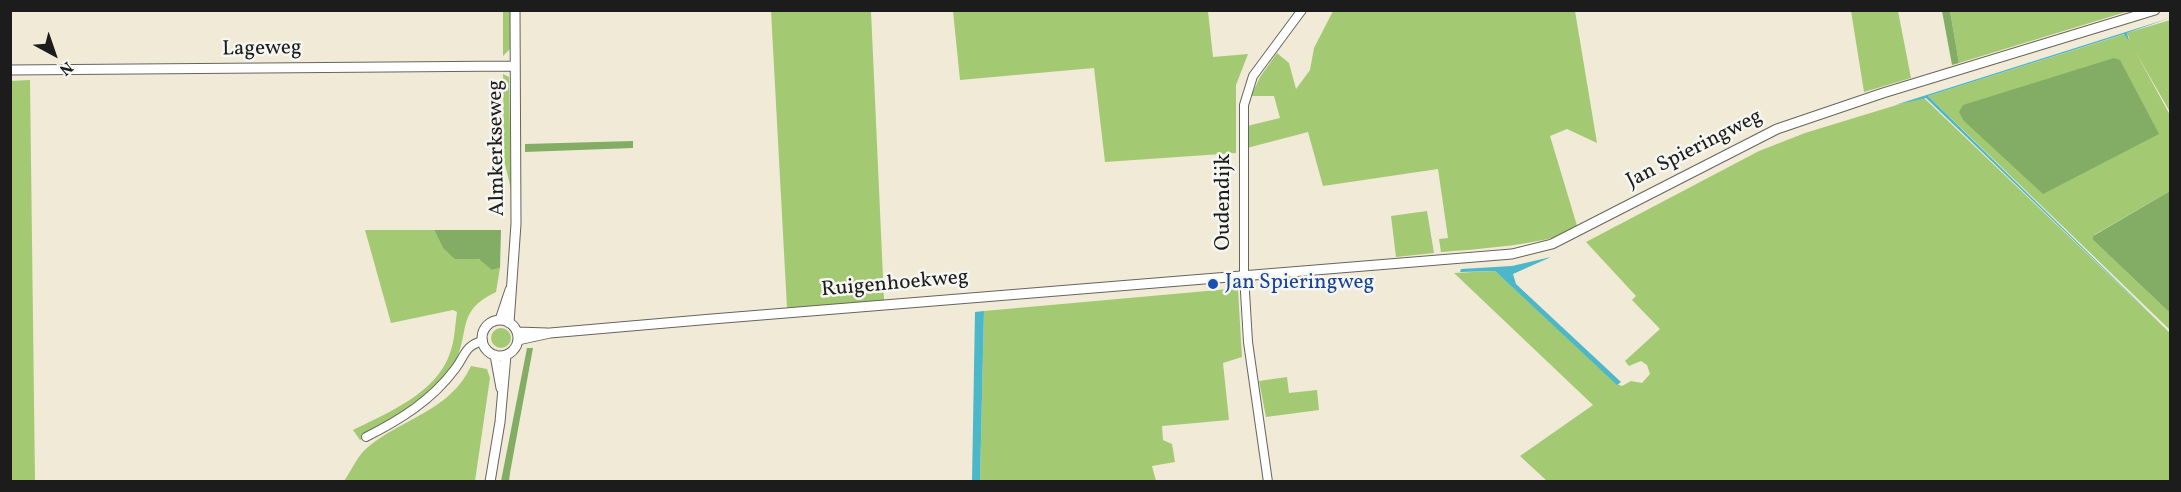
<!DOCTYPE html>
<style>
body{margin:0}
#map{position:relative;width:2181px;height:492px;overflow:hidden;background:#f1ead7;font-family:Vollkorn,serif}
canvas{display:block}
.frame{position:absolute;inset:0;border:12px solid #1c1c1c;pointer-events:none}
.north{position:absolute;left:24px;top:24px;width:60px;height:60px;-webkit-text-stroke:4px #f6f6f2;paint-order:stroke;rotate:140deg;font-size:16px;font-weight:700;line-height:24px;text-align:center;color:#1c1c1c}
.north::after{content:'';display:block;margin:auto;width:21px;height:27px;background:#1c1c1c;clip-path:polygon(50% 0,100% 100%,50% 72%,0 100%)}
</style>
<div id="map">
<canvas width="2181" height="492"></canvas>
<div class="frame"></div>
<div class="north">N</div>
</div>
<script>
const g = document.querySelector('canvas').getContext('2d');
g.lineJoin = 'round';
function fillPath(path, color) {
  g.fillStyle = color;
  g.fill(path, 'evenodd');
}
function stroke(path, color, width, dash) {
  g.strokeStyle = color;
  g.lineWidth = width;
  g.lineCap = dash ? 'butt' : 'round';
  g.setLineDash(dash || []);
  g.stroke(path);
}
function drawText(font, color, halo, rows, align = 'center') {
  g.font = font + ' Vollkorn,serif';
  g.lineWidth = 5;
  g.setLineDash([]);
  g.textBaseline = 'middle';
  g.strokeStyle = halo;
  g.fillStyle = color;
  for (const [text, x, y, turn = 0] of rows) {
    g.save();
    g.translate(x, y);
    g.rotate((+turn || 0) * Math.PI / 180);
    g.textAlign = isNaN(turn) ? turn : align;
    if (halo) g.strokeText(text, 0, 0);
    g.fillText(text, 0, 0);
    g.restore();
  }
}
const green = new Path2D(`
 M503 11H510V49L503 56Z
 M771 11H871L884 300 787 308Z
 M953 11H1208L1213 57 1248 54 1236 85V153L1105 162 1094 68 960 80Z
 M1333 11H1575L1597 143 1567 129 1550 136 1578 229C1545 245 1478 249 1441 252L1439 239 1448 238 1438 169 1323 186 1308 132 1247 148V126L1280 118 1274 96H1251L1260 77 1277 53 1289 63 1296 89 1310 70 1314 48Z
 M1851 11H1898L1911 78 1864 92Z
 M1950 11H2129L1959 63Z
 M2170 20V112L2135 51 2170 115V191L2094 235 2093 240 2170 313V330L1928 96 2125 34 2130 40 2127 33Z
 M503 74 509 77 511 189 504 160Z
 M30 80 35 481 11 482 10 81Z
 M1923 97 2170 333V481H1547L1520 456 1593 405 1454 273 1495 271 1617 384 1622 386 1631 381 1642 383 1650 374 1647 365 1641 361 1629 366 1625 361 1660 329 1632 300 1636 296 1586 242 1759 151 1805 133Z
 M1427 211 1434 253 1396 257 1391 216Z
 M365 230H434L443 248 484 261 492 270 500 268 496 292C454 312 472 332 453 366 434 401 390 418 360 440L353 430C387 413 437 393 450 353 455 340 455 325 457 312L453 310 391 323Z
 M1229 289 1238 290 1242 357 1223 363 1229 420 1162 426 1163 440 1172 444 1175 462 1152 466 1156 481 980 482 984 311Z
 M491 338a10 10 0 1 1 20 0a10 10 0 1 1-20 0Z
 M471 366 487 369 490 378 475 481H344C352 470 357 456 368 447 403 418 450 411 471 366Z
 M1287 377 1289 393 1317 390 1319 410 1266 417 1259 381Z`);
const forest = new Path2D(`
 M1942 11H1950L1959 63 1952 65Z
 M2114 58 2120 60 2159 134 2043 194 1964 121 1959 112 1963 105Z
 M633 141V148L525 152V144Z
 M2170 191V313L2093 240V236Z
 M434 230H501L500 268 492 270 479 259H455L443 248Z
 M527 348H533L510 473 509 481H501Z`);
const water = new Path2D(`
 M2170 18 2127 33 2129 41 2124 34 1928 96 2170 333 1926 98 1895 105Z
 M1551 257 1513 274 1516 284 1621 382 1617 385 1495 271 1460 272 1461 269 1512 266Z
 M984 311 980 481H972L975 312Z`);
const minor = new Path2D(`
 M366 437C400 420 432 400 455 369 465 356 465 345 483 341
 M1268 482 1248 342 1244 275V105L1253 76 1302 10`);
const tertiary = new Path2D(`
 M10 70 515 66
 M500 320 510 290
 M482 338a18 18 0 1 1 36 0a18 18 0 1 1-36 0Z
 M509 323 516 224 515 10
 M517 332 547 333
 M518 340 550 333 712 319 1512 254 1552 244 1777 129 1883 93 2155 10
 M495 355 501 388
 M490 482 500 422 506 355`);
const markers = [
 [1213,284,6,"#1a4fb4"]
];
const streetNames = [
 ["Lageweg",262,50,-1],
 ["Almkerkseweg",498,148,-91],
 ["Jan Spieringweg",1695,150,-27],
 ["Oudendijk",1225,202,-90],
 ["Ruigenhoekweg",895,285,-5]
];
const transitNames = [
 ["Jan Spieringweg",1225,284]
];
fillPath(green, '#a4c973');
fillPath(forest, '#83ad65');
fillPath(water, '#4cb7c9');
stroke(minor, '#67645d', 10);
stroke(tertiary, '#67645d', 11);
stroke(minor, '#fff', 8);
stroke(tertiary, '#fff', 9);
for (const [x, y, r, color] of markers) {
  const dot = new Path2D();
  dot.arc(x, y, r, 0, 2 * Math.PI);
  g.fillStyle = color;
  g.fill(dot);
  stroke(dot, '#f6f6f2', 2);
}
drawText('21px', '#1c1c1c', '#f6f6f2', streetNames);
drawText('21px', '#164399', '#f6f6f2', transitNames, 'left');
</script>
